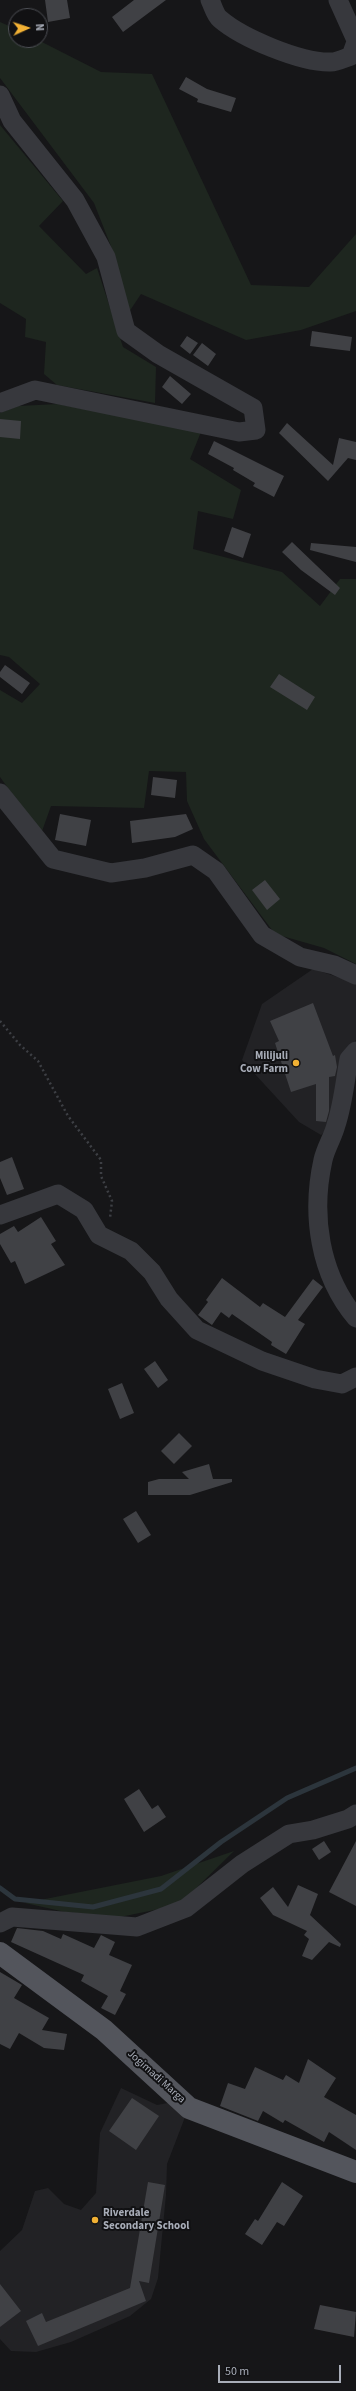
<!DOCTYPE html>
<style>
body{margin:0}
#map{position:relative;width:356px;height:2391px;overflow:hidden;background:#161618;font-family:"Source Sans 3",sans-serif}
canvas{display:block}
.north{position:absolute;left:8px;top:8px;width:40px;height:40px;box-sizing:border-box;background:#111113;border:1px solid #4d4f55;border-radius:50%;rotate:87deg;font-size:11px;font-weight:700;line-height:16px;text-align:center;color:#a8adb8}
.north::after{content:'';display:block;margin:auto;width:14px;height:18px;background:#f2b134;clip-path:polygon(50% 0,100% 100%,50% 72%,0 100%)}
.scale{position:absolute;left:218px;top:2365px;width:123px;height:18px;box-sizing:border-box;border:2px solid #a8adb8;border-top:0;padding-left:5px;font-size:12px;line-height:14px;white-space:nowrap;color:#a8adb8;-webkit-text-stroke:3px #111113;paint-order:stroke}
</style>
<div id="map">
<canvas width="356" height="2391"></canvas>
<div class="north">N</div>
<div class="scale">50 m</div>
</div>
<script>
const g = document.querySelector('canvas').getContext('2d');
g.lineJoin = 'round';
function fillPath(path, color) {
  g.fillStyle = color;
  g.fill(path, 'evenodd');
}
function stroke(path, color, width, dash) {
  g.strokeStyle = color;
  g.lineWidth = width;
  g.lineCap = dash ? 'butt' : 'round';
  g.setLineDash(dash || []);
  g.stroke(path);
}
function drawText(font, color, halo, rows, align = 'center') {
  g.font = font + ' "Source Sans 3",sans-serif';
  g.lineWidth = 4;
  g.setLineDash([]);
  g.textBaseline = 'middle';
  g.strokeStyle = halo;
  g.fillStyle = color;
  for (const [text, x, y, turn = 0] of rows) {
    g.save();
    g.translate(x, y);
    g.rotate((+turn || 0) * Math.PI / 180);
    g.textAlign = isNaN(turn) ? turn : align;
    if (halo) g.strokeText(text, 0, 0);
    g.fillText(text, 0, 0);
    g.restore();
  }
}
const built = new Path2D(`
 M313 969 356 983V1040L346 1054 329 1128 321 1135 299 1122 242 1060 262 1004Z
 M121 2088 157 2105 173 2102 187 2112 167 2164 166 2195 158 2278 151 2299 130 2316 71 2342 36 2352 11 2351 0 2339V2251L22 2230 35 2191 48 2188 64 2204 81 2210 96 2193 100 2133Z`);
const green = new Path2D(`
 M0 22 16 29V40H38L101 72 152 74 251 285 309 287 356 234V311L301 330 246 340 141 294 129 312 114 254 94 203 0 78Z
 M0 125 63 201 39 226 86 274 97 268 123 347 156 367 155 403 57 385 44 374 46 342 25 337 26 319 0 303Z
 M58 404 201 432 190 459 241 490 233 519 198 511 193 549 282 572 320 606 340 579H356V964L324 948 275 934 204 839 187 801 186 772 149 771 144 808 51 806 41 834 0 777V690L22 703 40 684 9 657 0 655V413L18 406Z
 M234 1851 179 1905 120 1917 65 1912 25 1903 161 1876Z`);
const stream = new Path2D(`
 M0 1888 15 1899 93 1907 161 1889 221 1842 287 1798 356 1768`);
const building = new Path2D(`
 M45 0H67L70 18 48 22Z
 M134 0H166L123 32 112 17Z
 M186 77 207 89 236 98 231 112 197 102 198 99 179 89Z
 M312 331 352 337 350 351 310 346Z
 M187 336 198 343 190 354 180 346Z
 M202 343 216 354 208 366 193 355Z
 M170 376 191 394 182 404 162 387Z
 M0 419 21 421 20 439 0 437Z
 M287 423 333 465 339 438 356 442V460L348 458 328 481 279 433Z
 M214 441 284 476 274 497 253 486 255 483 233 470 234 468 208 454Z
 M232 527 251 534 243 558 224 551Z
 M292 542 340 588 335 595 301 570 282 552Z
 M311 543 356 547V562L310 550Z
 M5 665 30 683 22 694 0 677V672Z
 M279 674 315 697 307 710 270 687Z
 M153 777 177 780 175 798 151 795Z
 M60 814 91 820 86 846 55 840Z
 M186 814 193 829 175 837 132 843 130 821Z
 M265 880 280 899 267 910 252 890Z
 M313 1003 333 1056 335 1055 337 1067 335 1076 329 1077V1111L326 1122 316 1121V1084L291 1092 275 1043 279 1041 270 1021Z
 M12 1157 24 1189 7 1195 0 1178V1162Z
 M41 1217 56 1241 51 1244 65 1265 25 1284 15 1261 11 1263 0 1244V1234L14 1226 18 1232Z
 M222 1278 260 1307 263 1303 285 1317 313 1279 323 1287 298 1320 305 1324 286 1354 271 1345 272 1342 232 1314 229 1318 221 1312 212 1325 198 1315 208 1302 206 1300Z
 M155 1361 168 1380 158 1388 144 1369Z
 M122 1383 134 1413 120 1419 108 1389Z
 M179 1433 192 1446 174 1464 161 1451Z
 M209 1464 213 1479H232V1482L190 1495H148V1482L159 1479H189L182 1472Z
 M136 1511 151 1535 138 1543 123 1519Z
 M139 1789 152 1809 158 1805 166 1817 144 1832 124 1799Z
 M324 1841 331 1852 319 1860 312 1849Z
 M356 1841V1906L329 1892Z
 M298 1885 318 1894 310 1915 341 1944 340 1947 329 1942 312 1960 302 1956 309 1939 304 1935 307 1931 273 1915 260 1898 273 1887 288 1907Z
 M17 1928 43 1931 61 1939 63 1934 94 1948 101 1935 115 1942 109 1955 132 1965 120 1991 126 1994 115 2015 101 2008 108 1996 81 1981 84 1975 11 1942Z
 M0 1972 22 1985 14 1998 49 2018 42 2030 67 2034 64 2050 44 2048 19 2033 10 2049 0 2044Z
 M308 2059 336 2078 324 2097 356 2115V2150L329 2132 324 2142 285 2120 283 2123 263 2111 258 2121 220 2106 228 2083 245 2089 255 2067 283 2080 286 2075 299 2083Z
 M132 2098 159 2116 136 2150 109 2131Z
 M148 2182 165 2185 149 2283 139 2281 146 2301 38 2346 26 2321 42 2313 46 2322 130 2288Z
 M282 2182 303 2196 284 2226 277 2222 262 2245 245 2234 255 2219 258 2221Z
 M0 2284 21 2311 0 2327Z
 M320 2305 356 2312 354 2337 314 2329Z`);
const path = new Path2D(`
 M0 1021 20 1045 38 1061 68 1116 101 1160V1176L112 1201 110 1218`);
const minor = new Path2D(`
 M210 0C213 6 215 15 220 19 242 38 301 63 331 62 337 62 345 58 351 56L356 42
 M338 0 356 40
 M0 95 12 121 75 200 106 257 126 331 158 354 253 408 256 430 239 432 35 390 0 403
 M0 793 53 859 111 873 145 868 193 855 216 871 262 935 300 957 334 965 356 975
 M356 1051 349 1059C345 1081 343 1104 336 1125 333 1137 326 1147 323 1160 311 1214 319 1274 356 1318
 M0 1215 58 1194 84 1210 99 1235 131 1251 152 1272 169 1299 197 1330 262 1361 315 1379 342 1384 356 1377
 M0 1923 12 1917 137 1927 186 1908 242 1864 289 1834 313 1830 348 1819 356 1814`);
const major = new Path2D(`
 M0 1953 104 2030 189 2108 356 2172`);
const markers = [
 [296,1063,4,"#f2b134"],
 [95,2220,4,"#f2b134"]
];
const poiNames = [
 ["Milijuli",288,1057],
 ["Cow Farm",288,1070],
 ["Riverdale",103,2214,"left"],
 ["Secondary School",103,2227,"left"]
];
const streetNames = [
 ["Jogimadi Marga",156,2077,42]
];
fillPath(built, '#222225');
fillPath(green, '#1e261f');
stroke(stream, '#2c353c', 5);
fillPath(building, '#404145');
stroke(path, '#3d3f44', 2.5, [2, 3]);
stroke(minor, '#37383d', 19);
stroke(major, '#53555c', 22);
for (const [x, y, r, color] of markers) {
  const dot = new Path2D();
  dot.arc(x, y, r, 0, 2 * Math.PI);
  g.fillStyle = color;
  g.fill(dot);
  stroke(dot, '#111113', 1.5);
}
drawText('bold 11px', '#a8adb8', '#111113', poiNames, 'right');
drawText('11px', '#a8adb8', '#111113', streetNames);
</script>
